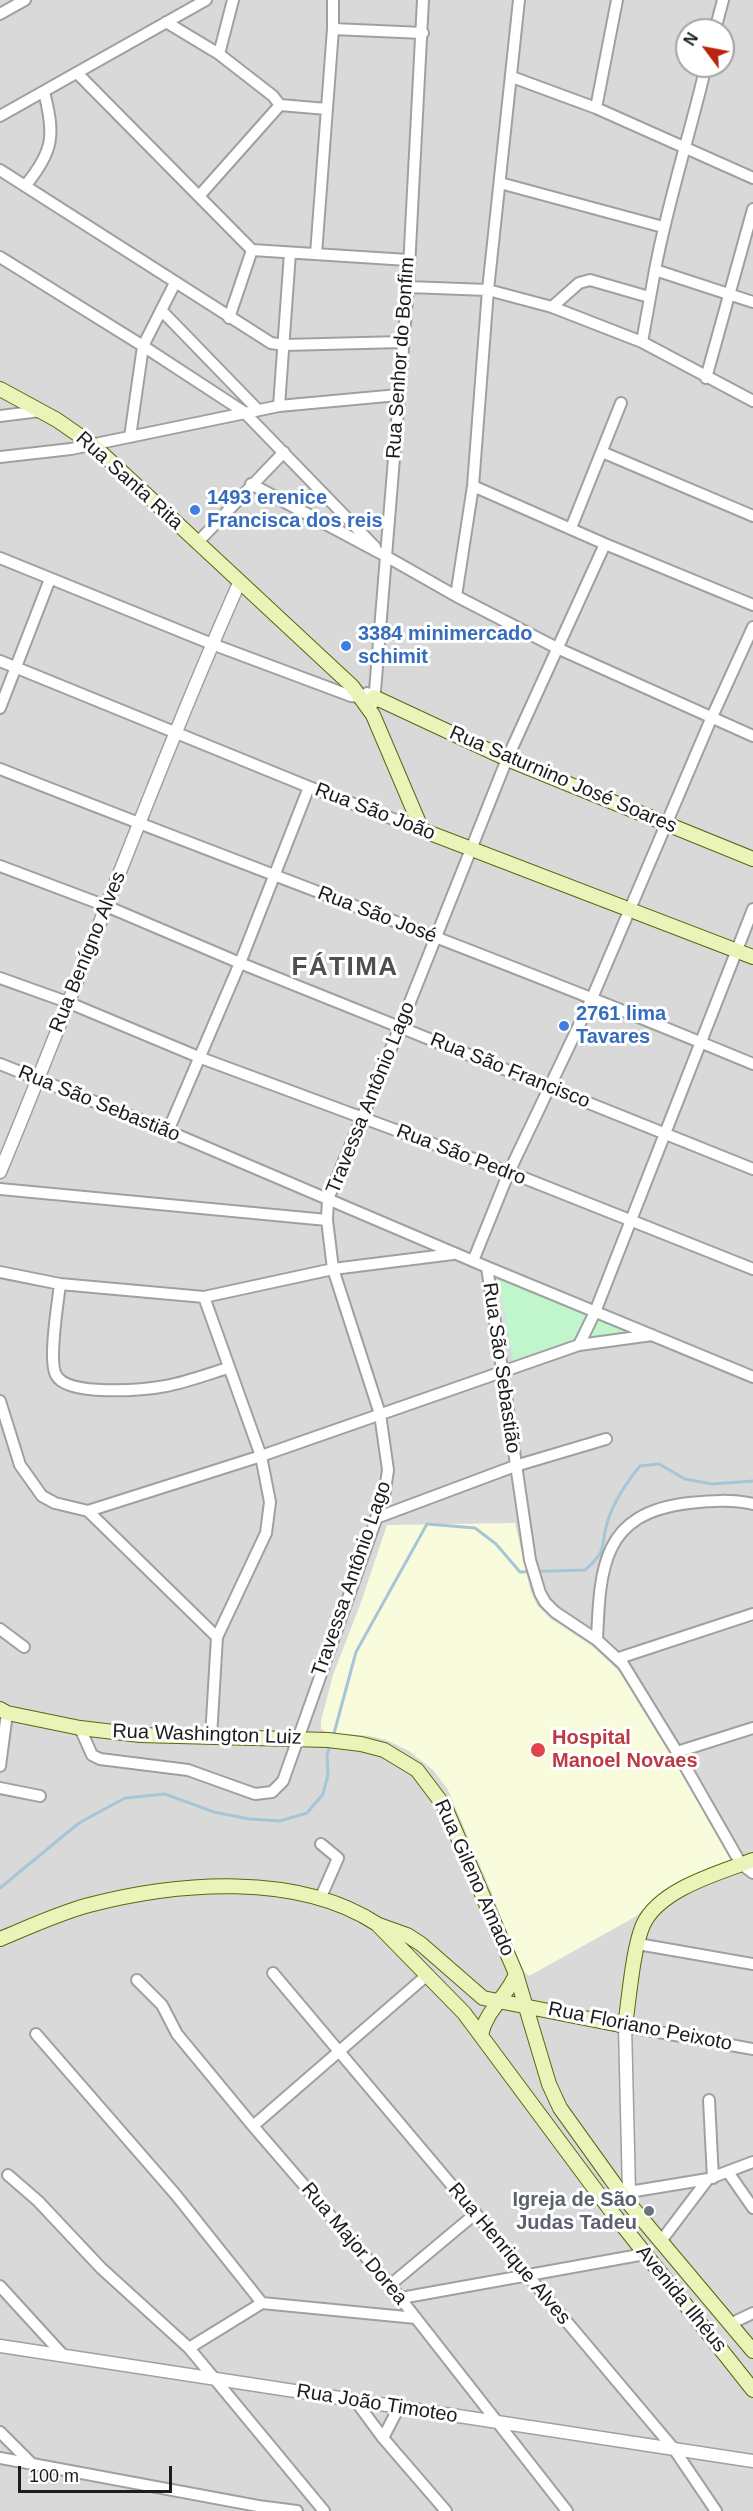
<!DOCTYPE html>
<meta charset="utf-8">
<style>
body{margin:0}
#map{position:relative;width:753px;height:2511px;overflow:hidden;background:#edeae2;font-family:Arial,sans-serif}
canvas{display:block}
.north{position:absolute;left:675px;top:18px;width:60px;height:60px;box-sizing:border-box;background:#fff;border:2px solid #a4a4a4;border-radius:50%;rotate:302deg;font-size:16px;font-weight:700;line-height:24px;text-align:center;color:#1c1c1c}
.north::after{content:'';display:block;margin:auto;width:21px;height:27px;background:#b9230f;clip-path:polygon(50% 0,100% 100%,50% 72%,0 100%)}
.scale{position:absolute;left:18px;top:2466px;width:154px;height:27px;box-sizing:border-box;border:3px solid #1c1c1c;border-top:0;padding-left:8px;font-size:18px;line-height:21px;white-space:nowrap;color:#1c1c1c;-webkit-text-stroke:4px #fff;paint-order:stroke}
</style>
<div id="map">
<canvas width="753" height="2511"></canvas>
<div class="north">N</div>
<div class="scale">100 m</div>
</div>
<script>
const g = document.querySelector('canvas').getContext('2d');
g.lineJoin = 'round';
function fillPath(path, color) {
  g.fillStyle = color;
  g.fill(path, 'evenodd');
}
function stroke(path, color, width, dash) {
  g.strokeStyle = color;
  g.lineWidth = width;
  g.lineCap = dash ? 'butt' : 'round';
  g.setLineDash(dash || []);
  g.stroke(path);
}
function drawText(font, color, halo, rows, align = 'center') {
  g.font = font + ' Arial,sans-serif';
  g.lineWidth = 6;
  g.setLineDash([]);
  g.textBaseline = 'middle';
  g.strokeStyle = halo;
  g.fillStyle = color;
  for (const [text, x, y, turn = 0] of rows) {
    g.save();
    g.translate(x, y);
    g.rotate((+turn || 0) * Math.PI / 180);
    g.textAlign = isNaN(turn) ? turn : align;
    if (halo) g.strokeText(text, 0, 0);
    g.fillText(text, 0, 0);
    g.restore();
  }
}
const residential = new Path2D(`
 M0 0H753V2511H0ZM687 30H723V66H687Z`);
const education = new Path2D(`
 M515 1523 530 1589 537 1605 551 1619 592 1646 622 1674 668 1749 731 1860 662 1893 635 1917 529 1976 524 1971 508 1936 491 1891 448 1790 433 1770 409 1751 386 1740 370 1736 329 1733 321 1729V1721L333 1675 360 1605 387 1525Z`);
const park = new Path2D(`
 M498 1279 587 1315 573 1340 513 1361Z
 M597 1316 641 1333 594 1340 590 1337Z`);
const parking = new Path2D(`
 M492 1285H499L507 1332 501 1333Z`);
const stream = new Path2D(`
 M333 1737 356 1652 427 1524 475 1528 496 1544 520 1572 585 1570C610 1548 599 1547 608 1520 615 1499 626 1483 640 1466L659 1464 685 1479 712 1484 753 1481
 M0 1888 79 1823 125 1798 165 1794 214 1812 249 1819 280 1821 307 1813 323 1794 328 1775 327 1755 331 1743`);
const minor = new Path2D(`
 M0 14 25 0
 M166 22 219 54 273 96 280 105 327 109
 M333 29 423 33
 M715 30 723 0
 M219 54 233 0
 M706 66C690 134 668 201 655 270L753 302
 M77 73 252 250 408 260
 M512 77 596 108 753 178
 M596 108 617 0
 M0 116 206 0
 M0 170 271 343 284 345 402 342
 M500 183 663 227
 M25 186C54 151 55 135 44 92
 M200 195 280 105
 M316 254 333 29V0
 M0 257 143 346 244 412 375 547
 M408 287 488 290 552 307 642 342 753 401
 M552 307 579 283 590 280 649 297
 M161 310 258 410
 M229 318 252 250
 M642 342 655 270
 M706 378 753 209
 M279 406 290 253
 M0 416 40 411
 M130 437 143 346 175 283
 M602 452 753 516
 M0 457 71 449 279 406 398 395
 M251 484 382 554 456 596 557 648 753 736
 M473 486 605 544 753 605
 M571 528 621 403
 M197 543 284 452
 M0 558 212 644 351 696 360 697 367 693
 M456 596 473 486 488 290 519 0
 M0 661 309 787 422 830
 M374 703 408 287 423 0
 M0 708 50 579
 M0 769C251 868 504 960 753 1064
 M0 866 106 906 240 963 753 1169
 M0 978 67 1002 201 1058 509 1172 753 1269
 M0 1064 168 1131 487 1267 530 1560 540 1593 545 1602 555 1612 597 1640 623 1664 677 1752 741 1864 753 1873
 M168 1131 240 963 309 787
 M0 1189 327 1220
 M473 1261 509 1172 592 998 711 719 753 627
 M487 1267 753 1377
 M0 1272 60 1284 204 1297 333 1269 453 1254
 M60 1284C58 1302 48 1361 56 1375 67 1397 144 1390 166 1386 187 1382 208 1374 228 1368
 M204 1297 261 1456 270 1502 266 1533 217 1637
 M579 1345 595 1312 753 909
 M0 1401 20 1465 42 1496 55 1503 88 1511 217 1637 211 1737
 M88 1511 261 1456 579 1345 652 1335
 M376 1518 515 1466 606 1439
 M0 1629 24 1647
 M597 1640C600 1567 602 1513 689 1503 710 1501 732 1499 753 1504
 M619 1658 753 1614
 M80 1728 92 1755 100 1759 188 1770 255 1794 272 1792 283 1781 384 1497 388 1470 380 1414 333 1269 327 1220 328 1199 400 1027 507 759 605 544
 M677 1752 753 1728
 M0 1766 7 1713
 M0 1788 40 1796
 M320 1899 338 1858 321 1844
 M638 1944 753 1964
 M273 1973 674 2449 716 2511
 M137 1980 162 2005 177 2034 253 2126 390 2285 567 2511
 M625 2026 753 2049
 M36 2034 176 2195 262 2303
 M709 2100 713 2178
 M253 2126 426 1976
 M728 2172 753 2208
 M8 2175 38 2201 101 2268 189 2348 324 2511
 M629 2192 708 2179 753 2162
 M661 2241 708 2179
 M390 2285 475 2214
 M0 2286 63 2355
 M401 2298 645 2254
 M730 2324 753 2313
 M189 2348 262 2303 416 2318
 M355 2400 383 2438 446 2511
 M0 2432 31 2463
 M383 2438 399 2407
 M0 2458 258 2506 297 2511`);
const tertiary = new Path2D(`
 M0 1172C82 975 154 775 240 581
 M625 2026 629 2192 626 2200
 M0 2346 753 2461`);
const secondary = new Path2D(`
 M0 389 57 420 93 445 352 686 373 715 422 830 753 957
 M374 697 507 759 753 859
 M0 1709 7 1713 80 1728 140 1735 328 1740 361 1744 384 1750 417 1770 445 1807 516 1974 549 2084 560 2108 626 2200 753 2351
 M379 1925 407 1935 421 1944 483 1998 625 2026C629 1999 633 1948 643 1925 659 1889 719 1873 753 1860
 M0 1939C29 1927 59 1913 89 1905 178 1882 297 1872 377 1924L464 2013 612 2212 753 2390
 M481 2035C486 2010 507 1997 516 1974`);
const markers = [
 [195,510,6,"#3f7fe0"],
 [346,646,6,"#3f7fe0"],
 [564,1026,6,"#3f7fe0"],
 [538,1750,8,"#e0444e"],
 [649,2211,6,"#6b7280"]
];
const streetNames = [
 ["Rua Senhor do Bonfim",401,358,-86],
 ["Rua Santa Rita",129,481,42],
 ["Rua Saturnino José Soares",563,780,23],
 ["Rua São João",375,812,21],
 ["Rua São José",377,915,21],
 ["Rua Benígno Alves",88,952,-68],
 ["Rua São Francisco",510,1071,22],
 ["Travessa Antônio Lago",371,1098,-68],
 ["Rua São Sebastião",99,1104,22],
 ["Rua São Pedro",461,1155,21],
 ["Rua São Sebastião",501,1368,82],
 ["Travessa Antônio Lago",352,1579,-71],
 ["Rua Washington Luiz",207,1735,2],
 ["Rua Gileno Amado",474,1878,66],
 ["Rua Floriano Peixoto",640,2027,11],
 ["Rua Major Dorea",354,2244,50],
 ["Rua Henrique Alves",509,2254,50],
 ["Avenida Ilhéus",681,2299,51],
 ["Rua João Timoteo",377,2404,9]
];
const shopNames = [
 ["1493 erenice",207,498],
 ["Francisca dos reis",207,521],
 ["3384 minimercado",358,634],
 ["schimit",358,657],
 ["2761 lima",576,1014],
 ["Tavares",576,1037]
];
const healthNames = [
 ["Hospital",552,1738],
 ["Manoel Novaes",552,1761]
];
const worshipNames = [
 ["Igreja de São",637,2200],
 ["Judas Tadeu",637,2223]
];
const districtNames = [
 ["FÁTIMA",345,968]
];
fillPath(residential, '#dad9d9');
fillPath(education, '#f8fcdc');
fillPath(park, '#c1f5cb');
fillPath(parking, '#e0e0e0');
stroke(stream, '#a6c6d7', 3);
stroke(minor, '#a0a0a0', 14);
stroke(tertiary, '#a0a0a0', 15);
stroke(secondary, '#55690d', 16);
stroke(minor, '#fff', 10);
stroke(tertiary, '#fff', 12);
stroke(secondary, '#eaf4b9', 14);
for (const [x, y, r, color] of markers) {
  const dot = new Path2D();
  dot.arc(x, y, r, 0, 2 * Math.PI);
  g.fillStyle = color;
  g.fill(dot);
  stroke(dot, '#fff', 2);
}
drawText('20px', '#1c1c1c', '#fff', streetNames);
drawText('bold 20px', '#366cbe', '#fff', shopNames, 'left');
drawText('bold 20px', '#be3a42', '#fff', healthNames, 'left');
drawText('bold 20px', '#5b616d', '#fff', worshipNames, 'right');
g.letterSpacing = '1.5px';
drawText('bold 26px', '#4f4f4f', '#fff', districtNames);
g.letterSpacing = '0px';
</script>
